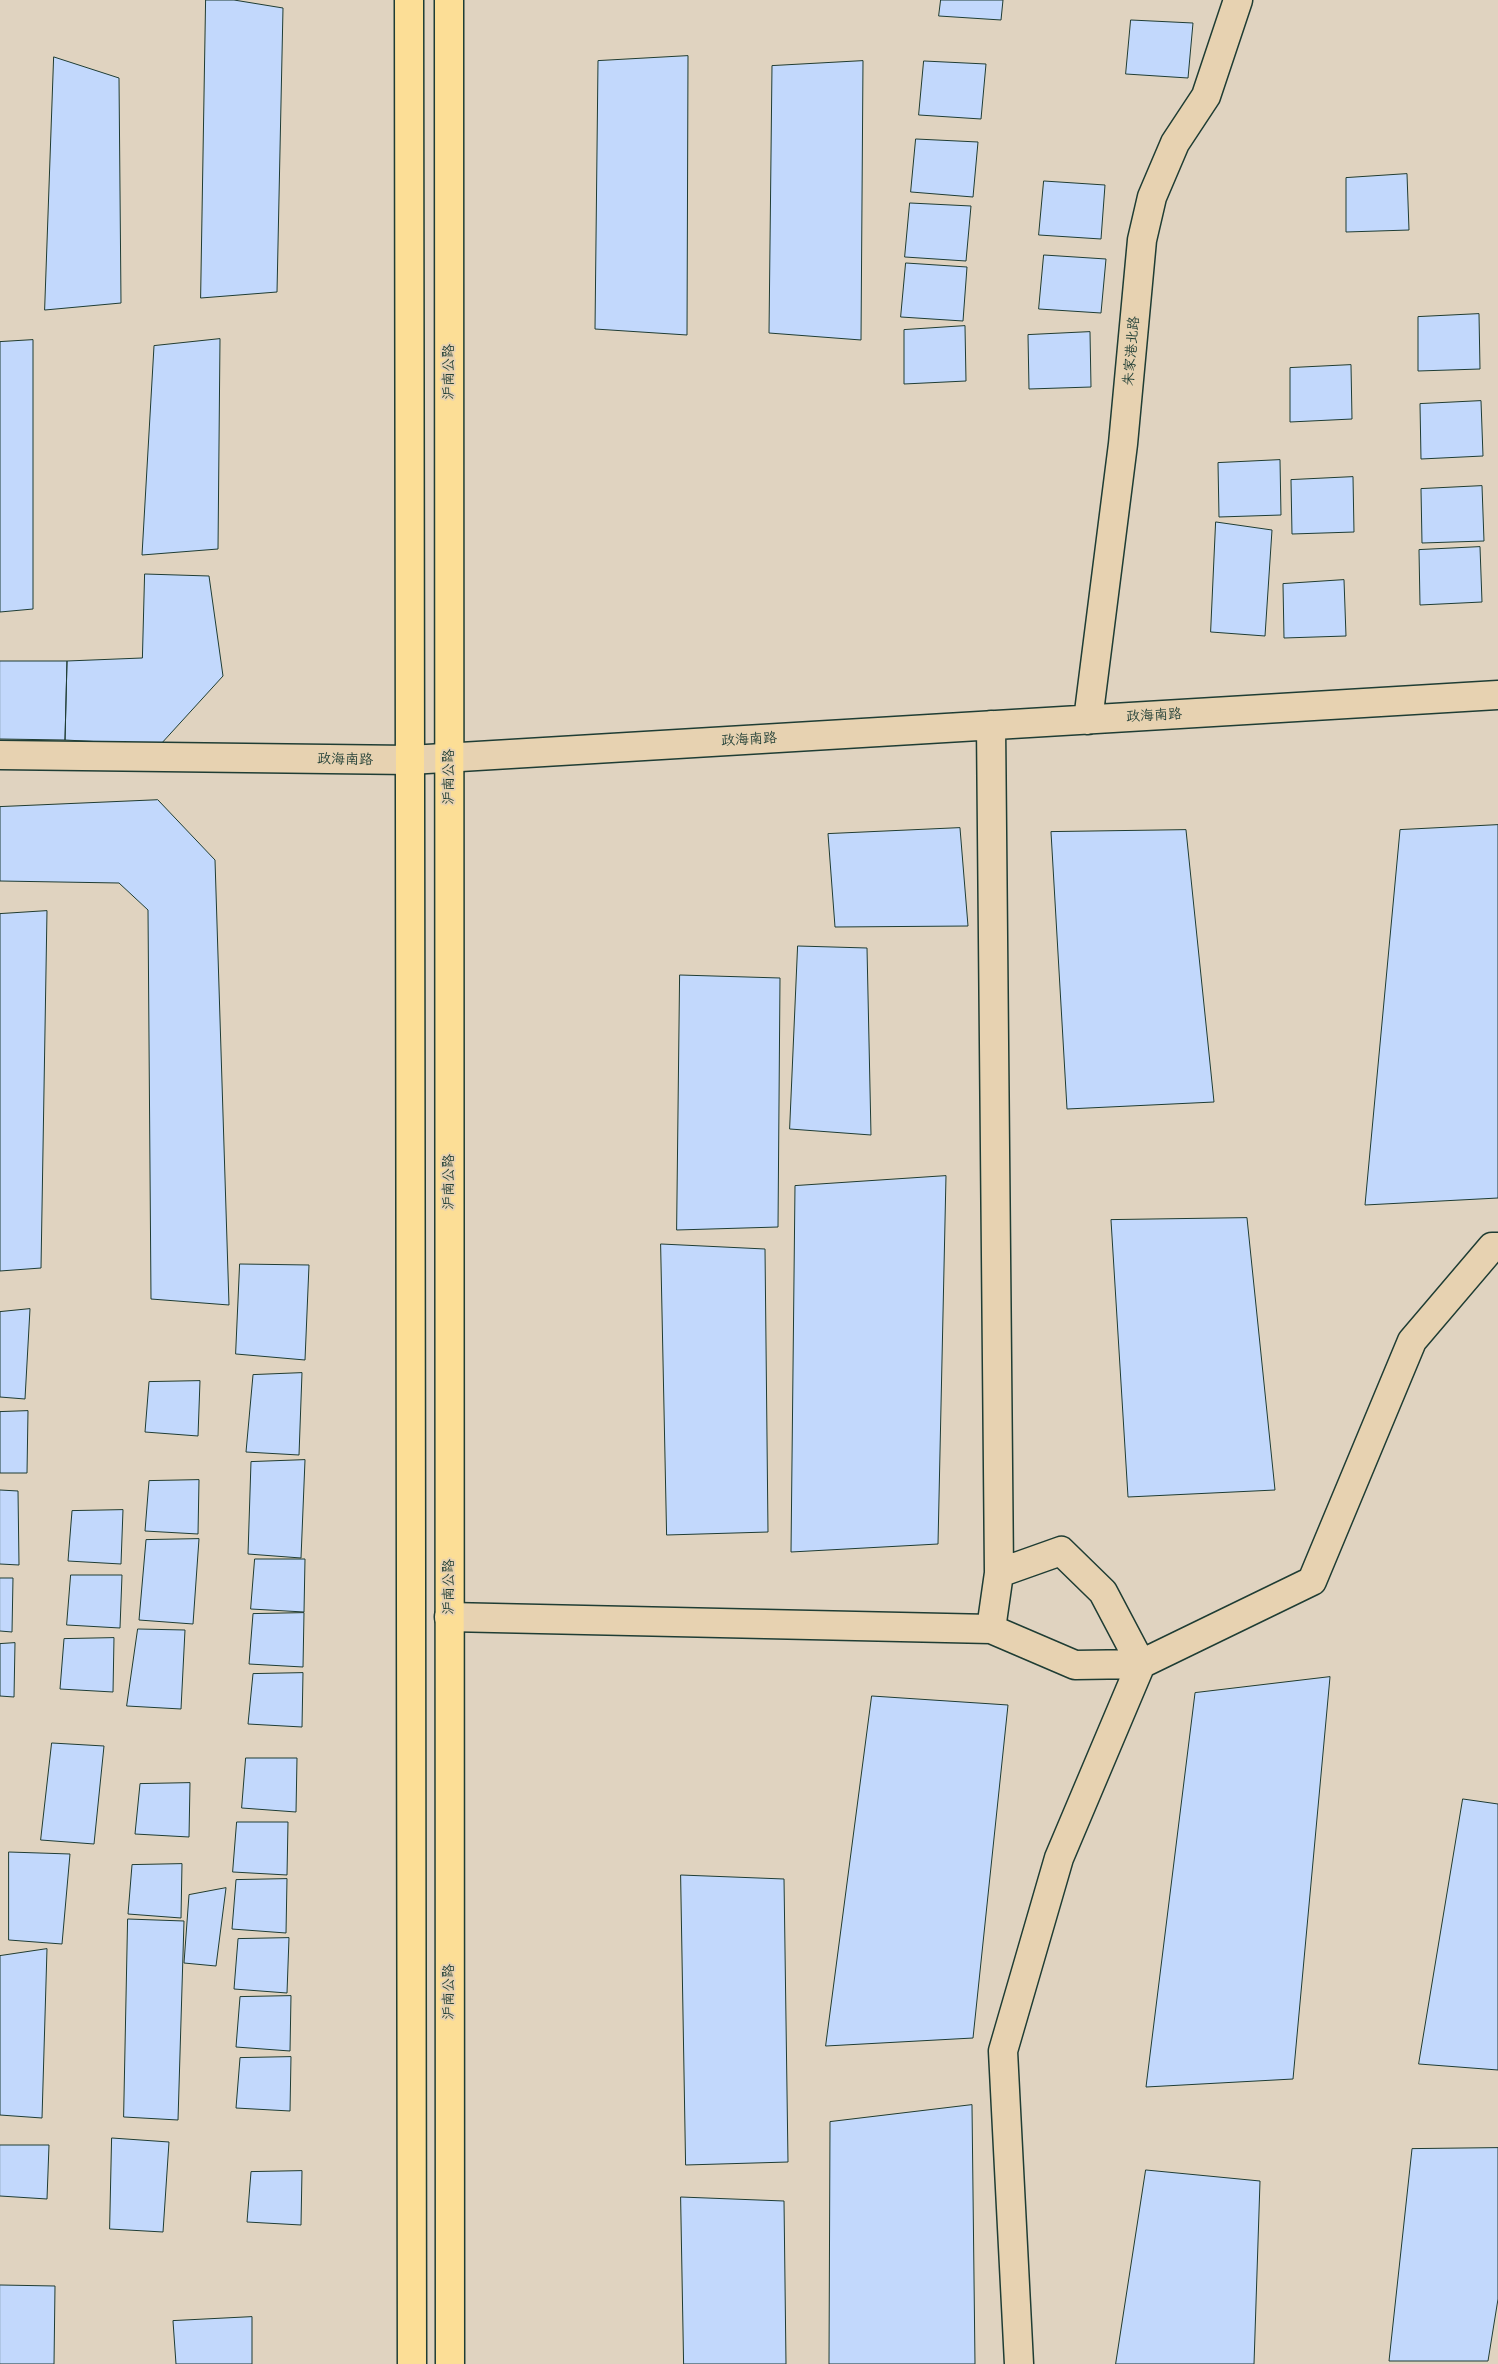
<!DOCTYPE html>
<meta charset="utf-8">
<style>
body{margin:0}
canvas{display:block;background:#e0d3c0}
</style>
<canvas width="1498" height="2364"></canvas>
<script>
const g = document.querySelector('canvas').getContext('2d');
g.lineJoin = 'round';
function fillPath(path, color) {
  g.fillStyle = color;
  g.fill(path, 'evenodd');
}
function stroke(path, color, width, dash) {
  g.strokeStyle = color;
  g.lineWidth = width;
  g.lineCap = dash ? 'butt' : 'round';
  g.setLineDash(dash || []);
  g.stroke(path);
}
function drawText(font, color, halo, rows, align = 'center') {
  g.font = font + ' "Balsamiq Sans","LXGW WenKai TC",sans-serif';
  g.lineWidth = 4;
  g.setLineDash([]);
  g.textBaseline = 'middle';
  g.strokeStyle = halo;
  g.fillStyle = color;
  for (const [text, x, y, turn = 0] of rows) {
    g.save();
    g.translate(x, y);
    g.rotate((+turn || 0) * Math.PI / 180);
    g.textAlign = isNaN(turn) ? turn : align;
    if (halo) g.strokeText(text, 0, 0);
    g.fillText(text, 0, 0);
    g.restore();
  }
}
const building = new Path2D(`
 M206 0H234L283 8 277 292 201 298Z
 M941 0H1003L1001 20 939 16Z
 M1131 20 1193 23 1188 78 1126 74Z
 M688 56 687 335 595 329 598 61Z
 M54 57 119 78 121 303 45 310Z
 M863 61 861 340 769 333 772 66Z
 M924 61 986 64 981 119 919 115Z
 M916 139 978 142 973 197 911 192Z
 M1407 174 1409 230 1346 232V178Z
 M1044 181 1105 185 1101 239 1039 235Z
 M910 203 971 206 966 261 905 257Z
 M1044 255 1106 259 1101 313 1039 309Z
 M906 263 967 267 963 321 901 317Z
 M1479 314 1480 369 1418 371V317Z
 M965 326 966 381 904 384V330Z
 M1090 332 1091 387 1029 389 1028 335Z
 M220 339 218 549 142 555 154 346Z
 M33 340V609L0 612V342Z
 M1351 365 1352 419 1290 422V368Z
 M1481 401 1483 456 1421 459 1420 404Z
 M1280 460 1281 515 1219 517 1218 463Z
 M1353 477 1354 532 1292 534 1291 480Z
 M1482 486 1484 541 1422 543 1421 489Z
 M1216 522 1272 530 1265 636 1211 632Z
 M1480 547 1482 602 1420 605 1419 550Z
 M145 574 209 576 223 676 160 745 65 740 67 661 142 658Z
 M1344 580 1346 636 1284 638 1283 584Z
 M0 661H67L65 740 0 739Z
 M158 800 215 860 229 1305 151 1299 148 910 119 883 0 881V807Z
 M1498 825V1198L1365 1205 1400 830Z
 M960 828 968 926 835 927 828 834Z
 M1186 830 1214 1102 1067 1109 1051 832Z
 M47 911 41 1268 0 1271V914Z
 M798 946 867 948 871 1135 790 1129Z
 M680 975 780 978 778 1227 677 1230Z
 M946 1176 938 1544 791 1552 795 1186Z
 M1247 1218 1275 1490 1128 1497 1111 1220Z
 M661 1244 765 1249 768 1532 667 1535Z
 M240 1264 309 1265 305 1360 236 1354Z
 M30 1309 25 1399 0 1397V1312Z
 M302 1373 299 1455 246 1452 253 1375Z
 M200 1381 198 1436 145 1432 149 1382Z
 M28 1411 27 1473H0V1412Z
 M305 1460 301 1558 248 1554 251 1462Z
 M199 1480 198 1534 145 1531 149 1481Z
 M0 1490 18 1491 19 1565 0 1564Z
 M123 1510 121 1564 68 1561 72 1511Z
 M199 1539 193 1624 139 1620 146 1540Z
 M255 1559H305L304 1612 251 1609Z
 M71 1575H122L120 1628 67 1625Z
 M0 1578H13L12 1632 0 1631Z
 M304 1613 303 1667 249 1664 253 1614Z
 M138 1629 185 1630 181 1709 127 1706Z
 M114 1638 113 1692 60 1689 64 1639Z
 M15 1643 14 1697 0 1696V1644Z
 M303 1673 302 1727 248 1724 253 1674Z
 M1330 1677 1293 2079 1146 2087 1195 1693Z
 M872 1696 1008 1705 973 2038 826 2046Z
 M52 1743 104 1746 94 1844 41 1840Z
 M246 1758H297L296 1812 242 1808Z
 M190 1783 189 1837 135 1834 140 1784Z
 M1463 1799 1498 1804V2070L1419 2064Z
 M237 1822H288L287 1875 233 1872Z
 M9 1852 70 1854 62 1944 9 1940Z
 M182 1864 181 1918 128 1914 132 1865Z
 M681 1875 784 1879 788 2162 686 2165Z
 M287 1879 286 1933 232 1929 236 1880Z
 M226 1888 216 1966 184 1963 189 1895Z
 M128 1919 184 1921 178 2120 124 2117Z
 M289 1938 287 1993 234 1989 238 1939Z
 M47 1949 42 2118 0 2115V1956Z
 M291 1996 290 2051 236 2047 240 1997Z
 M291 2057 290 2111 236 2108 240 2058Z
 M972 2105 975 2364H829L830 2122Z
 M112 2138 169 2142 163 2232 110 2229Z
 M0 2145H49L47 2199 0 2196Z
 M1498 2148V2299L1488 2361H1389L1412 2149Z
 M1146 2170 1260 2181 1254 2364H1116Z
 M302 2171 301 2225 247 2222 251 2172Z
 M681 2197 784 2201 786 2364H684Z
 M0 2285 55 2286 54 2364H0Z
 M252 2317V2364H176L173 2321Z`);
const minor = new Path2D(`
 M1088 720 1123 444 1142 240 1152 197 1175 143 1206 96 1238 0
 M991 725 999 1573
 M0 755 410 760 1498 695
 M449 1617 991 1629 1075 1665 1141 1664 1103 1592 1061 1551 999 1573 991 1629
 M1019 2364 1003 2051 1059 1858 1141 1664 1312 1581 1412 1341 1492 1247H1498`);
const major = new Path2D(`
 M409 0 412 2364
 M449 0 450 2364`);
const streetNames = [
 ["朱家港北路",1132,351,-85],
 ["沪南公路",449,372,-90],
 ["政海南路",1154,716,-3],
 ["政海南路",749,740,-3],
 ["政海南路",345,760,1],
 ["沪南公路",449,777,-90],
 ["沪南公路",449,1182,-90],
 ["沪南公路",449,1587,-90],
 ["沪南公路",449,1992,-90]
];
fillPath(building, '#c2d8fc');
stroke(building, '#1f3d34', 1);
stroke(minor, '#1f3d34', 31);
stroke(major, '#1f3d34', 31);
stroke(minor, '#e7d2b1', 28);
stroke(major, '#fcde96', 28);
drawText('14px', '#1f3d34', '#e7d2b1', streetNames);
</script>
